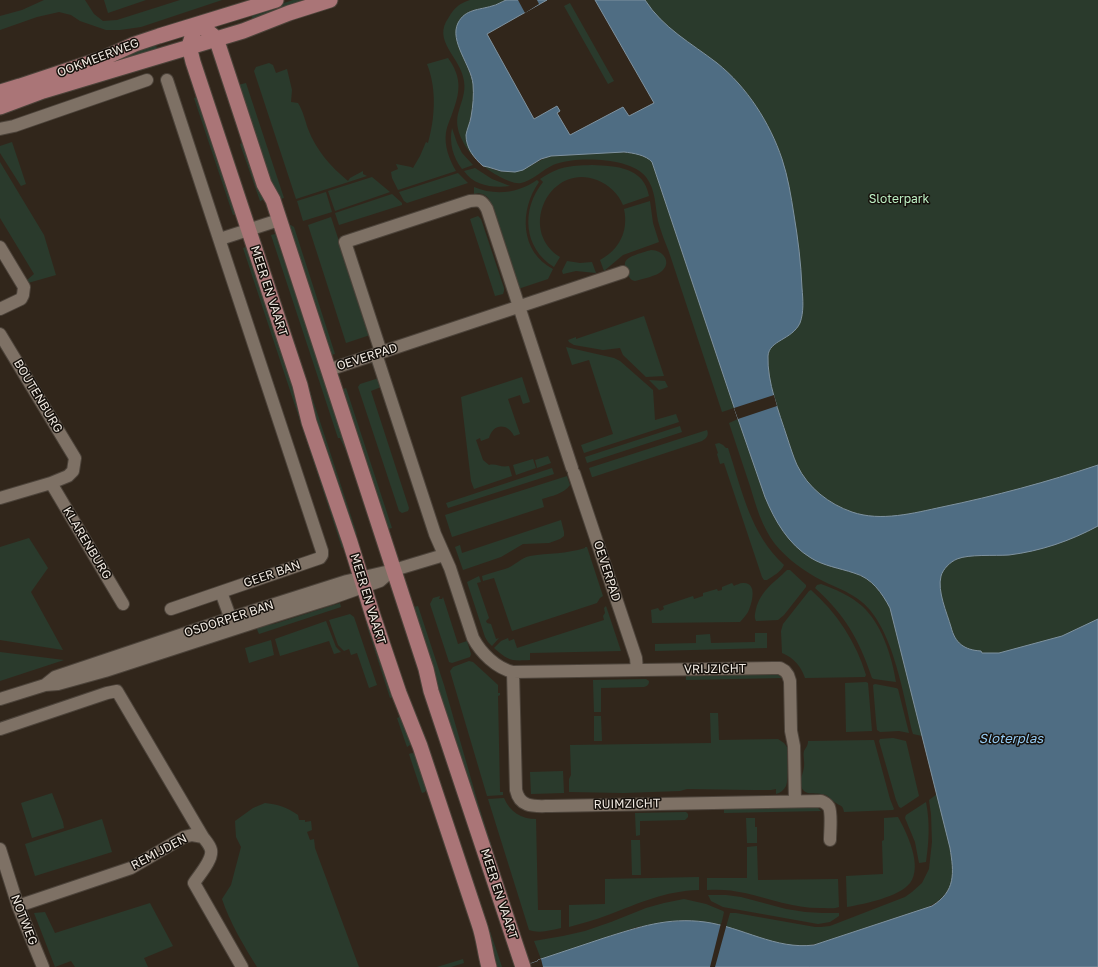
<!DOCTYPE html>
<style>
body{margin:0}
canvas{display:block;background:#31261b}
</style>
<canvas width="1098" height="967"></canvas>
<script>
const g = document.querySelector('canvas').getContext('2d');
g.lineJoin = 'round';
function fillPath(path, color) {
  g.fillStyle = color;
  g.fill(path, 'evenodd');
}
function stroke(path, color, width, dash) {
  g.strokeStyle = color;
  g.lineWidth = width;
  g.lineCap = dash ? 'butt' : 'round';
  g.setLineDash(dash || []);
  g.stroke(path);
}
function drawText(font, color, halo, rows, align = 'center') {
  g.font = font + ' "Golos Text",sans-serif';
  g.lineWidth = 3;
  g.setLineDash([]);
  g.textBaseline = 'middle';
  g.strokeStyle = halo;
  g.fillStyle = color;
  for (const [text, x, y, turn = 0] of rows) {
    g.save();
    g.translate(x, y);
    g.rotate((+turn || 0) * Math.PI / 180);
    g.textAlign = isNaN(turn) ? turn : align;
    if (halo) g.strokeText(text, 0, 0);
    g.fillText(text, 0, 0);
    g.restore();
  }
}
const green = new Path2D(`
 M44 0H85L94 14 103 21 117 20 180 0H222L141 27 120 30H106L80 21 71 15 59 12 37 17 0 30V16L22 10Z
 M104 0H146L108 13Z
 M293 0H320L254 23 251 14Z
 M470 0H506L493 6 470 11 462 18 458 24 457 40 473 82V107L466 136 472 155 474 158C465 146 454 131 458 114 461 102 466 93 464 81 461 57 431 41 449 17 454 8 460 3 470 0Z
 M627 0H1098V635L954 715 887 536 782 479Z
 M570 3 614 81 608 84 564 6Z
 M154 41 158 50 42 87Z
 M448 58C461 76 461 90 453 111 451 118 447 125 446 132 444 146 449 159 456 171L398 190 392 178 391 172 398 169 396 164 411 167 413 168 420 156 426 142 428 143C435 118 437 89 427 64Z
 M269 63 273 65 276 73 287 69 292 90 291 102 298 103C303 111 305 120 308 129 316 150 331 167 348 181L350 178 363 171V174L367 176 296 199 254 71 256 67Z
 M246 83 284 198 276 200 238 85Z
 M201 96 240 213 233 215 194 98Z
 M452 128 457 143 462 153 473 165 462 169C453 157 449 143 452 128Z
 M12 142 26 184 21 186 0 153V146Z
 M245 142 268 198 260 201 240 144Z
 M619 152C630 153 645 153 652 162L734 408 722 412 669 252C665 242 661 232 658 221 655 206 656 190 646 177 631 157 574 156 553 165 544 169 530 182 521 183 511 185 491 172 483 166 487 166 490 168 495 170 500 171 505 172 510 172 525 172 537 160 551 156Z
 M0 162 44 235 56 275 28 283 27 280 34 274 0 218Z
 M592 165C616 166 644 167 649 196L623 205C618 193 609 185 597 180 550 162 517 230 560 257L554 267C523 248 521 209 543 182L540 179C560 166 568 166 592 165Z
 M475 168 492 179 510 186C493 188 474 186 464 171Z
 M458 173 468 183 407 203 404 201 399 192Z
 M372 177 390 192 335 211 328 191Z
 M537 180 539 182C519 210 520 252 553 269L548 279 518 289 489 199C485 194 480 192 474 194V187C495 196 519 193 537 180Z
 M326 192 332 212 303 221 297 201Z
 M392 194 402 203V205L339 225 335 213Z
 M650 201 653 223 659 242 623 255 604 271 600 260C619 250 629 231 624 209Z
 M478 216 481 219 504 288V291L503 294 495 296 470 219Z
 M331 217 370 335 346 343 308 225Z
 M289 224 294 227 335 354 327 356 285 225Z
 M275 234 352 464 340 438H338L271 235Z
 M260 239 357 534 354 535 255 241Z
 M251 245 346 547 342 548 243 248Z
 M651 250C663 250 672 262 662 271 657 276 642 279 635 281 630 280 629 277 627 272 626 269 624 266 625 263 626 256 645 252 651 250Z
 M567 261 580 263 592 262 596 273 576 271 563 274 562 271Z
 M644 316 664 376 646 377 623 355 620 348 603 350 574 345 569 342 568 340 576 337V339Z
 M566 347 614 358 620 361 653 390 655 420 676 414 679 422 584 453 581 445 613 434 589 360 572 365Z
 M522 377 530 402 523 404 520 395 508 399 520 434 514 436C508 423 493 423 489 438L481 441 480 438 476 440 483 460 489 465C496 463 501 468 509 466L512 476 474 489 471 481 461 397Z
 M379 378 381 387 371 391 409 508 408 511 402 513 399 511 358 387 360 384Z
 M649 380 665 381 668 387 659 390Z
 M346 388 392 528 384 530 338 391Z
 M738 419 765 497C775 521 788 544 811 558 824 566 839 568 854 573 872 578 882 593 890 608L922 736 913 734C903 695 893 623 858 599 847 591 835 587 823 581 805 572 787 559 775 544 762 527 756 506 750 486 743 465 736 444 729 423Z
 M680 426 682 432 587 463 585 457Z
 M707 430C709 435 707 438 702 441L593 477H592L589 468Z
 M719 443 723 445 726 448H728C742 490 750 534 784 565 781 572 773 576 767 580H764L762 577 724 463 720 464 717 454 718 453 715 444Z
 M548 456 551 463 537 468 535 460Z
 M533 459 536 468 516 475 513 465Z
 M552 468 554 474 448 508 446 503Z
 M567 476 570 485C564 494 551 496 542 499L544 507 452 537 445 515Z
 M561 520 564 532V536L560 539 549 543 523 544 501 557 463 570 455 547 460 545 462 553Z
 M29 538 48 568 31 592 63 650 0 640V547Z
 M585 547H587L603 596 600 598 597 603 512 631 494 578 483 581 482 576C490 573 498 571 505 569 515 566 520 558 530 556 549 553 566 554 585 548Z
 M787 570H790L806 585V587L784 615 778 620 756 621C754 617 755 614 756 609 761 590 774 583 787 570Z
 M479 576 481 582 477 583 489 618 486 621 487 623 491 624 496 639 499 638 492 646 488 642 485 637 467 582Z
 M732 583 734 586C736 585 740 583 743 583 758 582 752 604 748 612 746 615 743 619 740 622L652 623 651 610 658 608 660 611 664 609 663 606 693 596 694 599 703 596V593L717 589 718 591 722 590V587Z
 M821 584C835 589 851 596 862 606 882 624 892 657 896 682L874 679 872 678C859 639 845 615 815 588L817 585Z
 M811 590C837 613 856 642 866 675L865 677 805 678C801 666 794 658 782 653L781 631 783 624 809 591Z
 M440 596 439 599H442L443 597 458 644 467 641 471 654 470 657 452 663 449 662 430 604 433 598Z
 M340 603 341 607 259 634 256 627 265 625 274 624Z
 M418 606 444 685 478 803 524 948 435 682 434 668 414 607Z
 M606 606 621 651 530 653V660C511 661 509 661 494 648L501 641 508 638 509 641 514 639 517 648 604 620 603 616 605 613 604 608Z
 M350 614 354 617 377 685 369 688 357 653 351 655 349 649 344 651 338 645 329 620Z
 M326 621 336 647 341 652 334 654 329 641 280 656 275 639Z
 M371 622 393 697 390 698 366 623Z
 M755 633H767V648L655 651V644L696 643V635L710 634 711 643 755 642Z
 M271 640 274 655 249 663 245 648Z
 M0 652 64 660 0 681Z
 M469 661 473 662 498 685V693H500V695L498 696 500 792H503V795L487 796 450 671 453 667Z
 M774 674H777L782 678 686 680V676Z
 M646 679 649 681C649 684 648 686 644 687L601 688V712H594L593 680Z
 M866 682 868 683 872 731 846 732 845 683Z
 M875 684 896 688 898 689 909 733 899 731 880 732 877 730 876 721 873 685Z
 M710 713H718L719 740 778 739 784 743 787 747C787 756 789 779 786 786 784 790 780 793 776 794V789L771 790H753L687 789 680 791 624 793 569 792V779L571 775 570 745 711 743Z
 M405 715 414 740 410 745 407 747 397 718Z
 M594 716H601L602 741H594Z
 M422 732 424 733 502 967H494Z
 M893 738 906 741 919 796 901 808 899 807 896 800 879 741 880 739Z
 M874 740 890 799 894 809 893 810 844 812C843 805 840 806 836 803 832 801 830 797 826 795 815 791 802 799 800 781 802 776 805 767 804 761 804 758 803 754 804 751 806 747 808 746 808 741Z
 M412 753 419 755 429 786 425 792 422 793 409 754Z
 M563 771 564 793 531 794 530 772Z
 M52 793 63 822 64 828 32 838 21 803Z
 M937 794C940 808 943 821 947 834 954 863 961 892 928 907L824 942C816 944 808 946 799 946 776 946 748 934 726 927L730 913H736L815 927H821L830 926 905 897 912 892 922 883 929 869 932 842 931 814 929 800Z
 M504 798C510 812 521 819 536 819L538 910H561V928C551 930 540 934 529 930L488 799Z
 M926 802C930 823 929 841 926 862L919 863 915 842 905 818 906 815Z
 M265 803C280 805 286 807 298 815L299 820H305V822L311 821 312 830 307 832 310 840 314 839 315 848 359 967H257C244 946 230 923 222 899L231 885 241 847 236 837 235 821 253 808Z
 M814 807 818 808 821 811 724 813V809Z
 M686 812 688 814V817L685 820 640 821V835L636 836 635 813Z
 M898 817C907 833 923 866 910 883 899 897 864 904 847 907L846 876 883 874 882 841 884 840V818Z
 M746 818H755V827H757V843H747Z
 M102 819 112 852 35 876 25 844Z
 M631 840H640L641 875H632Z
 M757 846 758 880 838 879 839 907C834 909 829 908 824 908 796 909 771 899 745 893 732 890 720 889 707 890V878H747V847Z
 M699 877V890C664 891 640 903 608 915 595 920 582 923 569 927V905L605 904V879Z
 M708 895H726L741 897 786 909 805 912 822 913H839V916L830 922 818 924 723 907 711 901Z
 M684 899 706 904 723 911 724 912 721 925 703 922 685 920 637 927 541 959 534 941 563 936 585 931 611 922 646 908 664 903Z
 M150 903 173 946 144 958 148 967H75L71 961 55 967 34 913 45 912 55 933Z
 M463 959 464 963 451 967H437Z`);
const water = new Path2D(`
 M506 0H547L487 34 534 119 557 106 560 111 557 113 570 135 623 107 629 116 654 103 595 0H645C663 28 691 43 717 63 747 87 770 123 782 159 788 177 791 196 794 215 798 239 801 263 802 288 803 300 804 312 800 323 792 340 769 340 768 356 767 382 779 412 787 437 790 446 793 456 797 465 808 488 829 504 852 512 881 522 914 513 942 507 995 496 1047 482 1098 465V526C1070 541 1041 551 1009 555 994 556 969 554 957 559 950 562 943 569 941 576 937 591 947 613 951 627 955 643 964 650 981 651L982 653H999L1062 636 1098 619V967H521L538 961V960L541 959C562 952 583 945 604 938 639 927 668 917 705 922 742 927 776 950 814 945L932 906C956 891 954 873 950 848L890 608C882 593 872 578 854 573 839 568 824 566 811 558 788 544 775 521 765 497L737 416 652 162C646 155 633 153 624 152L551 156 541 159 523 170 515 172 501 171 488 167 483 166C474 158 466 148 466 135 467 129 470 123 471 117 473 106 474 95 473 84 471 65 449 41 458 23 465 9 479 10 492 6 497 5 501 2 506 0Z`);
const pier = new Path2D(`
 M518 0H537L539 4 525 13Z
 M774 395 777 406 738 419 734 408Z
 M721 923 726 925V927L715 967H710Z
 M541 959 543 967H521L538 961V960Z`);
const minor = new Path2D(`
 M167 80C219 237 269 394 322 551V555L320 558 171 609
 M0 129 14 126 147 80
 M220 239 279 220
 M0 247 24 287 23 295 21 299 0 309
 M0 334 75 458 73 471 68 476 51 483
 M381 352 345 242 470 201C480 200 482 200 487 209L572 468
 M376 354 435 534 450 568 473 638C481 653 496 668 513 672L773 668H780L785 671 788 675 790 681 791 731 794 746 795 801
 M328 370 623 272
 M574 473 636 658 637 670
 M0 498 51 483 123 604
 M221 592 233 625
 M513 672 516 790C520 809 536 806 551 806L821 801C824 802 827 804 829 807 832 814 830 831 830 840
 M45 685 55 677 231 618 347 581 394 570 444 555
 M0 699 45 685 58 684 105 671 268 618 332 598 380 581 388 574
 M0 729 107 693 117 691 203 837C206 841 210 845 211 850 213 860 199 875 194 883L242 967
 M0 849 18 906 43 967
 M18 906 131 868 184 837 192 835 203 837`);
const major = new Path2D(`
 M196 25 205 29 216 38 264 184 273 200 426 669 431 691 523 967
 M196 25 189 46 193 62 300 385 309 422 350 542 373 616 399 693 420 746 479 924C484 938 485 953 489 967
 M0 92 20 86 104 58 135 44 159 36 276 0
 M0 107 43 91 243 31 289 13 330 0`);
const streetNames = [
 ["OOKMEERWEG",98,58,-21],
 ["MEER EN VAART",269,291,72],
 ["OEVERPAD",367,357,-18],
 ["BOUTENBURG",38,396,59],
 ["KLARENBURG",87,543,59],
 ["OEVERPAD",607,571,72],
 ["GEER BAN",272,574,-19],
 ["MEER EN VAART",368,599,73],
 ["OSDORPER BAN",229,619,-18],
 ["VRIJZICHT",715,669,-1],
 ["RUIMZICHT",627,804,-1],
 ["REMIJDEN",159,852,-28],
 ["MEER EN VAART",499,894,72],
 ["NOTWEG",24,920,69]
];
const parkNames = [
 ["Sloterpark",899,199]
];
const waterNames = [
 ["Sloterplas",1011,739]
];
fillPath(green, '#2a3a2c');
fillPath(water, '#4f6d83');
stroke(water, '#7f929f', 1);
fillPath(pier, '#31261b');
stroke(minor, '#4c433a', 14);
stroke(major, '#4c433a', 17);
stroke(minor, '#7e7165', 12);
stroke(major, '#aa7577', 15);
drawText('12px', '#f0e9e1', '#15100b', streetNames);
drawText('12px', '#bdf0c4', '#15100b', parkNames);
drawText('italic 13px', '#94caf2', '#15100b', waterNames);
</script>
